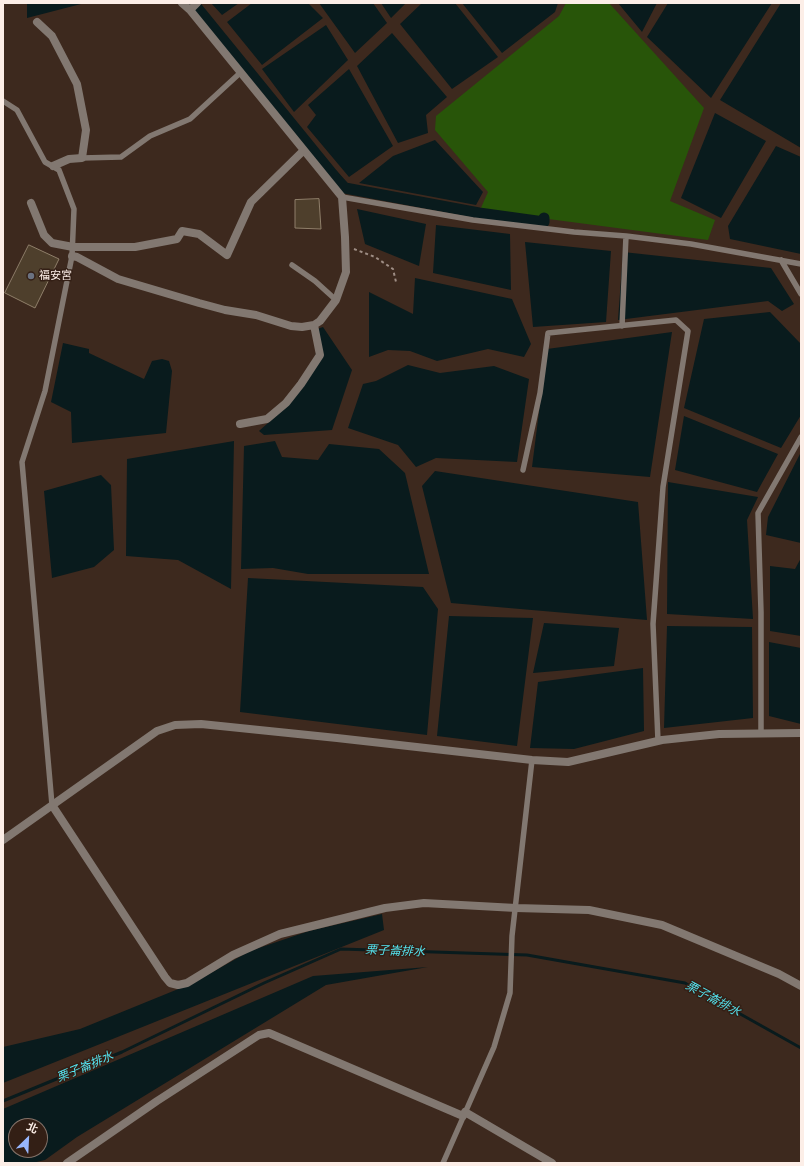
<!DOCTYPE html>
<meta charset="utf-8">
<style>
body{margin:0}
#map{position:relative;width:804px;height:1166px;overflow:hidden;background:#3d291e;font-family:Mulish,"Noto Sans TC",sans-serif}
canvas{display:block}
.frame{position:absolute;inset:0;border:4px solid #fceee7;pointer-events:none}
.north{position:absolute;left:8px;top:1118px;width:40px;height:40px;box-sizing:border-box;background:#331f15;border:1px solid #837269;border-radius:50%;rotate:24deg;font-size:11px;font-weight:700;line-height:16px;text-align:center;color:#fceee7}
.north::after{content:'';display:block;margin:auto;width:14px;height:18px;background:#97b6fd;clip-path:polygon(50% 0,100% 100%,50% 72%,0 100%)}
</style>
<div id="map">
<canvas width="804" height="1166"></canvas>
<div class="frame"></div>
<div class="north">北</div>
</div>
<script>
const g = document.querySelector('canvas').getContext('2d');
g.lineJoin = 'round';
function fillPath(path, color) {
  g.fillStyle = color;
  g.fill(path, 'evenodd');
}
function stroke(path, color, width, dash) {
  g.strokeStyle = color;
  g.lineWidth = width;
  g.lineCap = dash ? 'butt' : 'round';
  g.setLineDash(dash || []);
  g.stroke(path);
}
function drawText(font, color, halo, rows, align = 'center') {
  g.font = font + ' Mulish,"Noto Sans TC",sans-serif';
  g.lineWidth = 3;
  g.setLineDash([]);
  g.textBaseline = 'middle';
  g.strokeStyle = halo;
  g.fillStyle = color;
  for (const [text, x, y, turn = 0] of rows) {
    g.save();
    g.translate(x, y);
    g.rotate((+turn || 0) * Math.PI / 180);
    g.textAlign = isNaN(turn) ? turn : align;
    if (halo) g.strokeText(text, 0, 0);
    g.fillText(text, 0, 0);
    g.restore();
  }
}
const green = new Path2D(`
 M566 3H609L704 108 670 201 715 220 708 240 480 210 488 192 435 130 436 116 559 16Z`);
const water = new Path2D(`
 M27 3H82L81 4 27 18Z
 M186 3H200L202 5 346 182 341 190Z
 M211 3H239L222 15Z
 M252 3H308L323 18 262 65 227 22Z
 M319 3H373L387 23 355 53Z
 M381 3H406L391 18Z
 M422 3H455L498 57 452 89 400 24Z
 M462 3H558L555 12 502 53Z
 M618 3H657L642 32Z
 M668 3H772L711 98 647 37Z
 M781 3H801V148L720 100Z
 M326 25 348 60 294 112 262 69Z
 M392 33 447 97 426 115 428 133 398 143 357 66Z
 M349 69 393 146 349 177 307 127 316 115 308 105Z
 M715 113 766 141 721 218 681 198Z
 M435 140 483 192 476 205 359 183 393 156Z
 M776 146 801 157V254L730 239 728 226Z
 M357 209 426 224 419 266 365 244Z
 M436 225 510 234 511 290 433 273Z
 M525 242 611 251 606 322 533 327Z
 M623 252 771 268 794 304 782 311 768 301 618 320Z
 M415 278 512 299 531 344 524 357 488 349 437 361 410 351 388 350 369 357V292L413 314Z
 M770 312 801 344V415L781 448 684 408 704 319Z
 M323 327 352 370 332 430 264 435 259 431C280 413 305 391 314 364 317 354 316 340 317 329Z
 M672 332 650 477 532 467 547 349Z
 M63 343 89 349V353L144 379 152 361 162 359 169 361 172 371 166 433 72 443 71 412 51 402Z
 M408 365 440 373 494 366 529 379 517 462 436 458 416 467 398 445 348 428 363 384 376 381Z
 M684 416 778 454 757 492 675 470Z
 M234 441 231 589 178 560 126 556 127 459Z
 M275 441 282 457 318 460 329 444 379 449 405 473 429 574H308L273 568 241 569 244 446Z
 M801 452V543L766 535 768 517Z
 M435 471 638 502 647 620 451 603 422 486Z
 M101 475 111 485 114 550 94 567 52 578 44 491Z
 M668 482 758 497 747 520 753 619 667 614Z
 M801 558V636L770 631V566L795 569Z
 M248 578 423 587 438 609 427 735 240 712Z
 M449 616 533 618 517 746 437 736Z
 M544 623 619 628 614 666 533 673Z
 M667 626 752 627 753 718 664 728Z
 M769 642 801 648V724L769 716Z
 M643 668 644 731 574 749 530 748 538 682Z
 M382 914 384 930 3 1083V1047L80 1029 193 983 250 951 309 931Z
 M428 967 326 985 77 1137 45 1160 32 1163H3V1109L313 976ZM16 1126H40V1150H16Z`);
const stream = new Path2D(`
 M3 1101 122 1052 264 983 341 949 527 955 685 983 801 1048`);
const canal = new Path2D(`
 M333 175 345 188 479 213 544 222V218`);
const building = new Path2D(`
 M319 199 321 229 295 228V200Z
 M29 245 59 259 35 308 5 293Z`);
const path = new Path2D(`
 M354 249 375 257 393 269 396 282`);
const lane = new Path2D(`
 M3 101 17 110 45 162 59 170 74 209 72 256 45 391 22 462 52 805
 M82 158 121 157 150 136 190 119 240 73
 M342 197 473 220 574 232 626 236 691 244 801 264
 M781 260 801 294
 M292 265 315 281 336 300
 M622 326 626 236
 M523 470 540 393 548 333 676 320 688 331 663 487 653 624 658 741
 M761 734V612L758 513 801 437
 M443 1163 494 1047 510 993 512 936 532 760`);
const street = new Path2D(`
 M190 10 197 3
 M37 22 52 36 77 84 86 130 82 158 69 159 53 166
 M31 203 44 235 52 243 73 247H135L177 239 182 231 199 234 227 255 251 202 303 151
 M72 256 77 257 118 279 199 303 225 310 256 315 291 326 302 327 314 325 320 321 336 300 346 272 345 237 342 197 190 10 182 3
 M240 424 267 419 286 403 301 384 320 355 314 325
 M52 805 165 977 170 983 178 985 187 983 233 955 280 934 385 908 424 903 516 908 589 910 662 925 779 974 801 986
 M3 840 157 731 175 725 201 724 337 738 532 760 568 762 662 740 719 734 801 733
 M465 1112 552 1163
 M67 1163 157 1101 259 1035 269 1033 463 1116`);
const markers = [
 [31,276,4,"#6b7280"]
];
const poiNames = [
 ["福安宮",39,276]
];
const waterNames = [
 ["栗子崙排水",395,951,2],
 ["栗子崙排水",713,999,28],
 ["栗子崙排水",85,1067,-23]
];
fillPath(green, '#285509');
fillPath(water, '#091b1d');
stroke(stream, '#091b1d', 3);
stroke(canal, '#091b1d', 11);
fillPath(building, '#4e3f2c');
stroke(building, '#8f7f6a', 1);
stroke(path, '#9e8d84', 2, [3, 3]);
stroke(lane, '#827871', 5.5);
stroke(street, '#827871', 8);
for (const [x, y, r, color] of markers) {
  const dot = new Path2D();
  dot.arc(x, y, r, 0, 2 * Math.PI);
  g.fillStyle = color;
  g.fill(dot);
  stroke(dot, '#331f15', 1.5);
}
drawText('11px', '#fceee7', '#331f15', poiNames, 'left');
drawText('italic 12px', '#54e4f0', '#331f15', waterNames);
</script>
